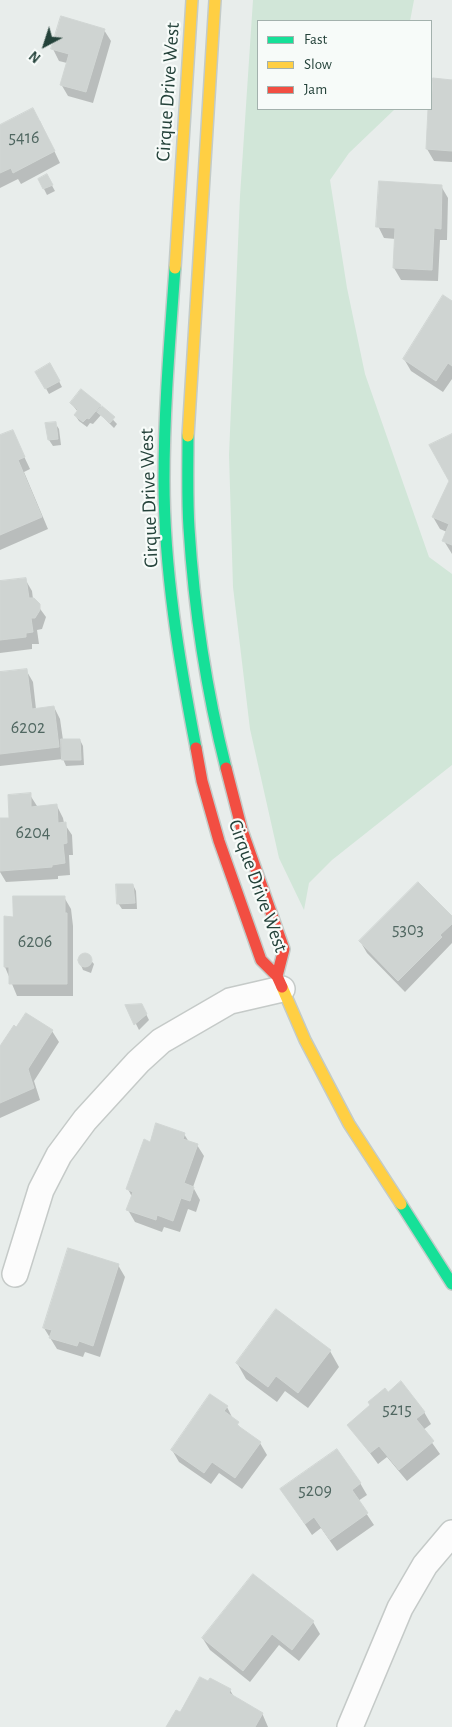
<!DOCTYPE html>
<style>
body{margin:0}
#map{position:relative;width:452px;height:1727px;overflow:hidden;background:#e8edeb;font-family:"Alegreya Sans",sans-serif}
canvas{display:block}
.legend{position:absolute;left:257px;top:20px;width:175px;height:90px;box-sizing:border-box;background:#f7fbf9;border:1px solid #a3b1ad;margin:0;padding:6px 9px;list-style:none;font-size:15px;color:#24423a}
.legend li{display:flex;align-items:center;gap:10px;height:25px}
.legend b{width:25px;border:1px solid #a3b1ad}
.north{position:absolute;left:20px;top:20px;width:50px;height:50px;-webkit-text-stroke:4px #f7fbf9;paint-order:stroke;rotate:220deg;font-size:14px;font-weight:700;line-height:20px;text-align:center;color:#24423a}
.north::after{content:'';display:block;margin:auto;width:18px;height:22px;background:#24423a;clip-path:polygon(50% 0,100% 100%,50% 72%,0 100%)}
</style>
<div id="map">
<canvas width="452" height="1727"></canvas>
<ul class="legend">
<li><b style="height:6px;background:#16e098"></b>Fast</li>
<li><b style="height:6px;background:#ffcf43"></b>Slow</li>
<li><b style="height:6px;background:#f24e42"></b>Jam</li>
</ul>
<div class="north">N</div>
</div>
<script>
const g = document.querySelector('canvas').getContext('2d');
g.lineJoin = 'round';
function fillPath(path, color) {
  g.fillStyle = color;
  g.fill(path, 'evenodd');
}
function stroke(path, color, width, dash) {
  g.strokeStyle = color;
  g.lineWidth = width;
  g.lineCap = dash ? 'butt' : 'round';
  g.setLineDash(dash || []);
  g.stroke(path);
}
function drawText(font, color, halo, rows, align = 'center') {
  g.font = font + ' "Alegreya Sans",sans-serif';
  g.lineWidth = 4.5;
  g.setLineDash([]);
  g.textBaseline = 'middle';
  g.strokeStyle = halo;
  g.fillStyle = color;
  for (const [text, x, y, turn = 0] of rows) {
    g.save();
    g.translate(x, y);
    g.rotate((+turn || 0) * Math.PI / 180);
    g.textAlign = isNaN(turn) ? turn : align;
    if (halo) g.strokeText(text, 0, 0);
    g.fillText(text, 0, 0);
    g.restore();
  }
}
const green = new Path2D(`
 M253 0H414L410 21H258V109H395L349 153 330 180 347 288 365 374 429 557 452 574V765L332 860 309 883 304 910 279 858 250 729 233 587 229 455 240 196Z`);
const shadow = new Path2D(`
 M104 30 111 41 93 103 68 96 61 84 67 63 59 61 53 49Z
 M452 81V162L434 161 427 149 431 93Z
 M40 121 60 163 21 184 18 179 0 188V126Z
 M39 179 50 182 55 191 47 195Z
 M441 186 448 198 447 240H440L438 281 401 280 394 268 396 239 384 238 378 226Z
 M452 301V379L443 392 411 371 404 359Z
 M50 364 62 387 49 394 37 372Z
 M71 403 100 406 117 424 114 428 101 415 93 424 90 423 87 427 79 421 75 415 78 412Z
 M55 423 59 429 61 445 53 446 49 440Z
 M12 431 30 469 24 472 48 529 0 550V437Z
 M452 435V554L444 541 447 532 440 529 433 517 451 481Z
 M25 579 32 591 33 599 46 617 42 629 37 630 39 644H32V649L0 653V583Z
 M26 670 33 682 36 709 54 707 60 719 63 740H80L83 746 84 765 66 766 63 759 0 766V674Z
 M30 795 37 806H57L63 818 64 823 72 835 73 855H69L70 875 58 876V879L6 882 0 872V819H10Z
 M133 885 136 891 137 909H122L118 903Z
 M64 897 71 909 73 926V996H17L5 967 14 918Z
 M452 918V943L405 992 367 953 360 941Z
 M86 955 94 964 91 973 83 970 80 963 79 960Z
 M127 1006 145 1012 149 1020 139 1030Z
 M52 1031 59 1042 34 1081 40 1100 0 1118V1049Z
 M184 1134 189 1142 197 1145 204 1156 193 1187 200 1200 196 1212 188 1209 180 1232 164 1227 162 1232 135 1222 128 1210 132 1197 128 1189 151 1143Z
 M118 1265 125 1277 100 1357 85 1352 83 1357 57 1349 44 1328Z
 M330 1351 339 1367 308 1408 285 1391 277 1402 246 1379 237 1363Z
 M388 1393 424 1412 431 1424 423 1430 440 1454 407 1481 387 1457 378 1464 349 1425Z
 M227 1407 233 1419 243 1431 260 1443 267 1455 242 1489 219 1473 211 1484 179 1462 172 1450Z
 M360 1483 367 1495 358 1501 374 1525 337 1551 321 1528 312 1535 282 1490Z
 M253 1576 313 1622 320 1634 299 1661 279 1645 250 1682 210 1650 203 1639Z
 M230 1690 234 1697 262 1713 268 1727H167L180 1714Z`);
const building = new Path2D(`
 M61 16 105 29 86 92 60 85 69 54 51 49Z
 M433 78 452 80V151L426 149 428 109H431Z
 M33 108 55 151 13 173 11 168 0 173V125Z
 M47 174 53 185 43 189 38 179Z
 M379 181 442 185 441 229 434 228 432 270 393 268 395 228 376 227Z
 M443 295 452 301V366L448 363 436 381 403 359Z
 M50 363 60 381 45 389 35 372Z
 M81 389 101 405 89 419 87 418 83 422 74 415 78 410 70 403Z
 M102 406 115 417 110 423 97 412Z
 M56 422 58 439 48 440 45 423Z
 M13 430 25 457 18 460 42 517 0 535V435Z
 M452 434V545L442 541 449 524 432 517 449 481 429 445Z
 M26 578 29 598H34L40 604V610L35 618H31L33 632 26 633V637L0 640V581Z
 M27 669 32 709 54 706 59 747 0 754V672Z
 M61 739H80L81 760H62Z
 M31 793V807L57 804 58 823 66 822 67 843 63 844 65 863 52 865V867L0 871V818H9L8 795Z
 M418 882 452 916V924L440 935 442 937 398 981 359 941Z
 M116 884H133L135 903 117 904Z
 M13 896H65V913H67V984H9V967H4V916L13 917Z
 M78 960a7 7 0 1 1 14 0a7 7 0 1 1-14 0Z
 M142 1004 147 1014 134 1025 125 1005Z
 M26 1013 53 1030 28 1069 34 1088 0 1103V1046L14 1025 16 1027Z
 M156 1123 185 1133 183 1139 198 1144 184 1183 194 1187 190 1201 181 1198 173 1221 157 1215 156 1220 126 1210 133 1192 126 1189 144 1139 150 1142Z
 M68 1248 119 1264 93 1346 79 1341 77 1346 49 1338 52 1330 43 1328Z
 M276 1309 331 1350 298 1393 276 1376 268 1387 236 1363Z
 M401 1381 425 1412 416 1419 434 1441 399 1470 379 1446 370 1453 347 1425 370 1405 368 1402 385 1388 388 1392Z
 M210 1394 228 1406 224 1411 239 1422 237 1425 261 1442 235 1478 212 1462 204 1473 171 1450Z
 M337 1449 361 1483 352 1490 368 1513 330 1540 314 1517 305 1524 280 1489Z
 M253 1574 314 1621 292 1650 272 1634 243 1671 202 1638Z
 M200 1677 208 1681 210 1678 231 1689 229 1693 263 1713 255 1727H166L176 1710 180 1712Z`);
const street = new Path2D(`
 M15 1274 41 1190 59 1155 85 1120 138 1062 161 1041 230 1001 282 989
 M350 1727 400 1608 425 1565 452 1533`);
const fast = new Path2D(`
 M175 268C170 338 164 409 164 480 164 570 179 660 196 748
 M188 436C188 467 187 497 189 528 194 609 206 689 226 768
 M401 1204 452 1284`);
const slow = new Path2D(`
 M175 268 192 0
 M188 436 215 0
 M282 987 305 1040 349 1124 401 1204`);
const jam = new Path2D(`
 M196 748 202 781 219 841 261 960 277 976 282 987
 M226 768 242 830 284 949 277 976`);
const numberNames = [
 ["5416",24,138],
 ["6202",28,728],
 ["6204",33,833],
 ["5303",408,930],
 ["6206",35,942],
 ["5215",397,1410],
 ["5209",315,1491]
];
const streetNames = [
 ["Cirque Drive West",168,92,-86],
 ["Cirque Drive West",149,498,-92],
 ["Cirque Drive West",258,886,70]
];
fillPath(green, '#d1e6d8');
fillPath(shadow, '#0003');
fillPath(building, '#cfd4d2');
stroke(building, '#d1d6d4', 1);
stroke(street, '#c5cac8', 28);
stroke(fast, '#c3cbc8', 14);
stroke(slow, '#c3cbc8', 14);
stroke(jam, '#c3cbc8', 14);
stroke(street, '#fcfcfc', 25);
stroke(fast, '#16e098', 11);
stroke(slow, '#ffcf43', 11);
stroke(jam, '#f24e42', 11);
drawText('18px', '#506761', null, numberNames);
drawText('20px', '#24423a', '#f7fbf9', streetNames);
</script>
